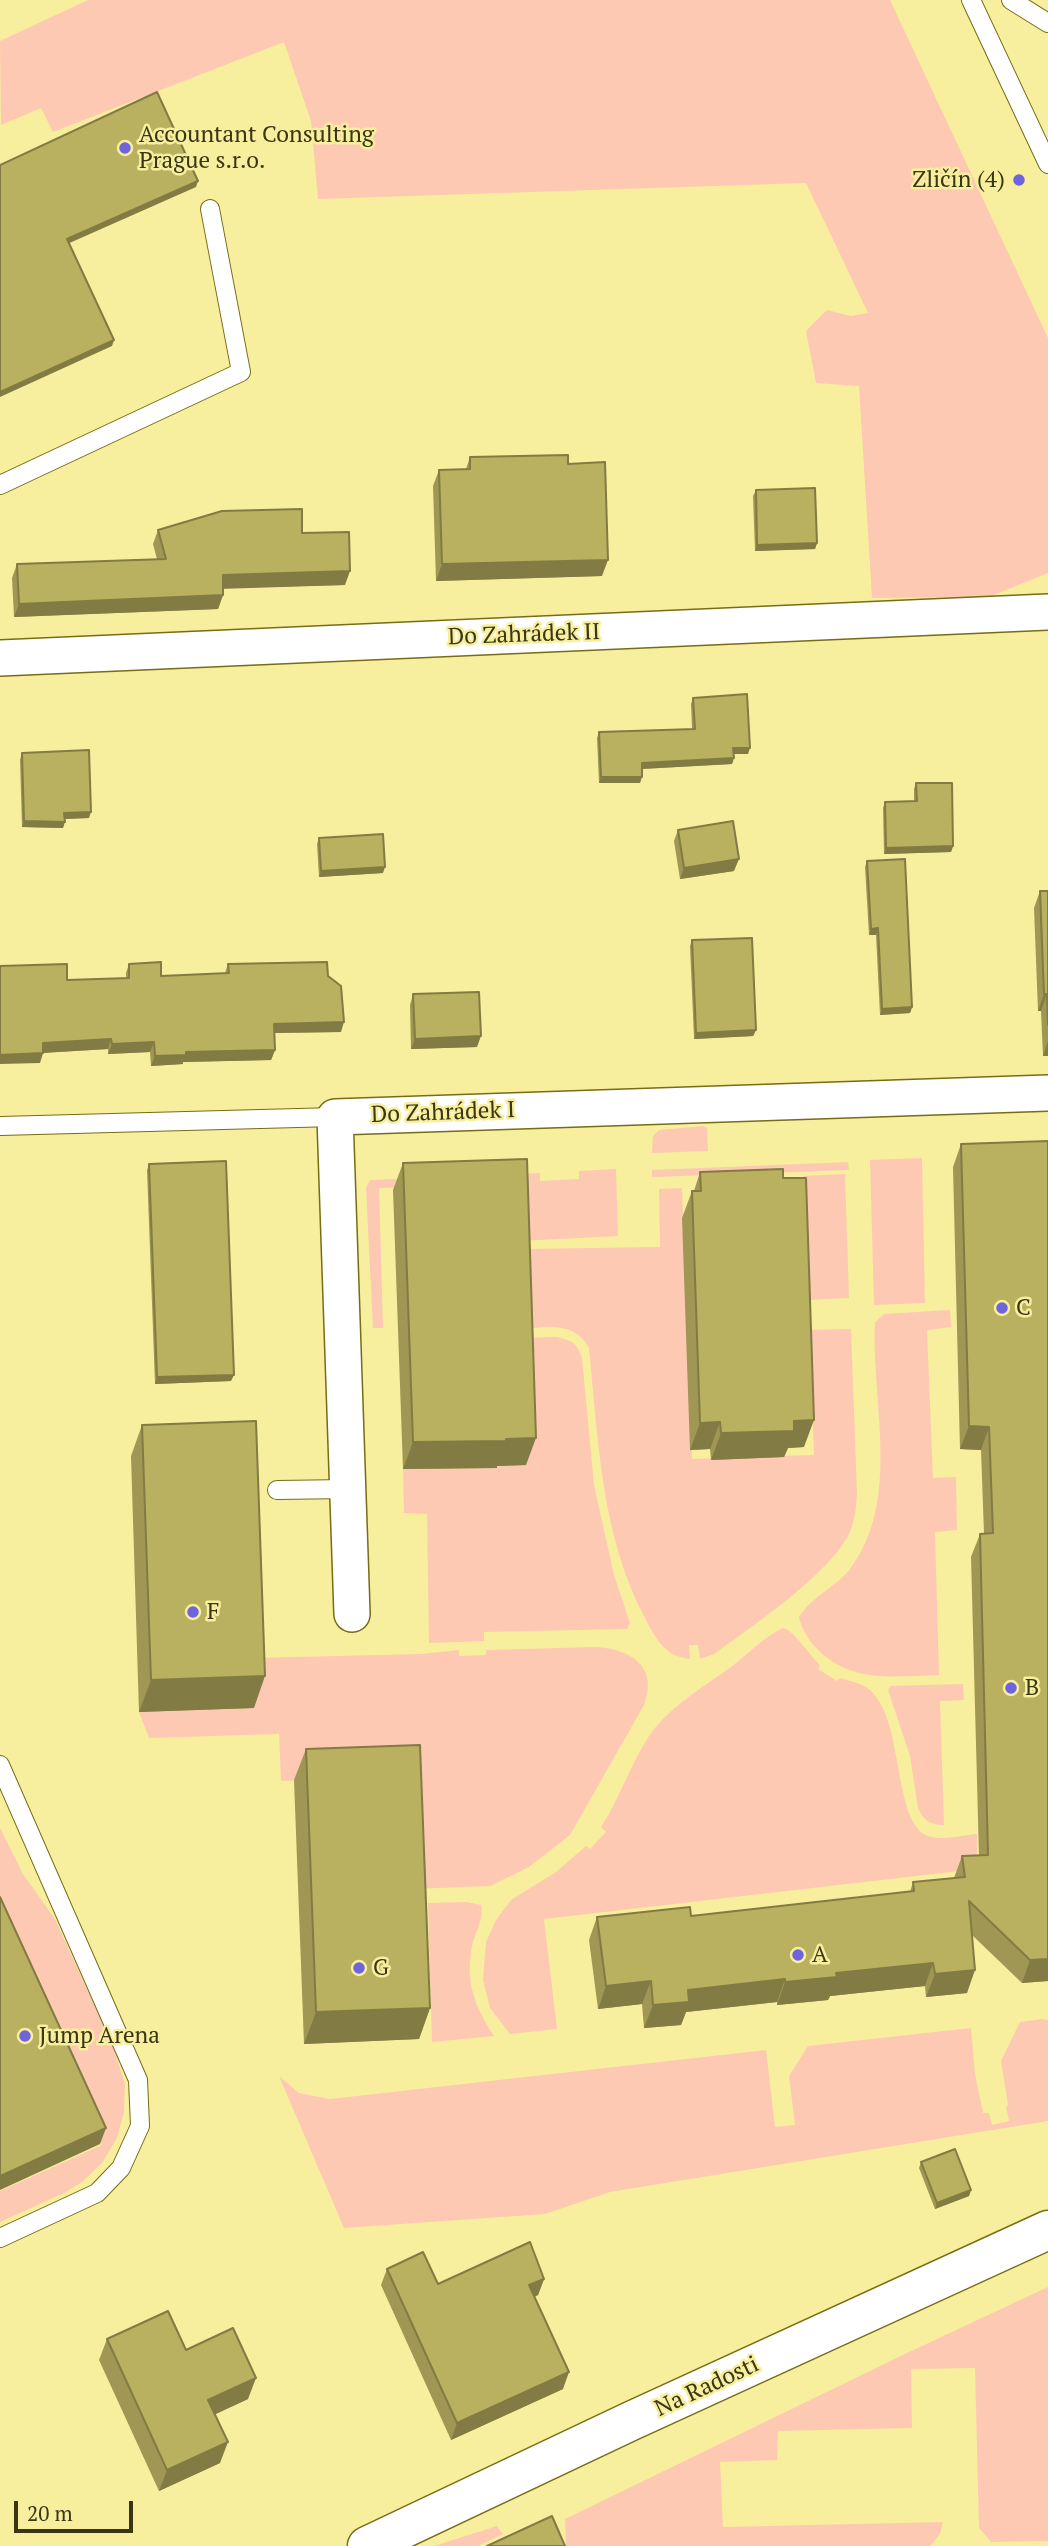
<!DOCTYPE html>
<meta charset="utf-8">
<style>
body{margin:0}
#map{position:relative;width:1048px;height:2546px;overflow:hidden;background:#f7ef9d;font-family:"PT Serif",serif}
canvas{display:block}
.scale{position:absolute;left:14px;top:2501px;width:119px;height:32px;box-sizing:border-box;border:4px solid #3a3614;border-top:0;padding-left:9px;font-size:21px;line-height:24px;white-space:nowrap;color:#3a3614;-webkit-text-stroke:5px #f7ef9d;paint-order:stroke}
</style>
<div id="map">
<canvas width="1048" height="2546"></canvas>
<div class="scale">20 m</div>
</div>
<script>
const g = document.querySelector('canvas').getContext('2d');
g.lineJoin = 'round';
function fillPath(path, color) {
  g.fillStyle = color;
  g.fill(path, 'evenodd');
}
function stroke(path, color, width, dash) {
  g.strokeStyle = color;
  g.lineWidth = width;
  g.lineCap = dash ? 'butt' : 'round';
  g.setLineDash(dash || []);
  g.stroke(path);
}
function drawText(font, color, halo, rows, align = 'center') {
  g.font = font + ' "PT Serif",serif';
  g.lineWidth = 5;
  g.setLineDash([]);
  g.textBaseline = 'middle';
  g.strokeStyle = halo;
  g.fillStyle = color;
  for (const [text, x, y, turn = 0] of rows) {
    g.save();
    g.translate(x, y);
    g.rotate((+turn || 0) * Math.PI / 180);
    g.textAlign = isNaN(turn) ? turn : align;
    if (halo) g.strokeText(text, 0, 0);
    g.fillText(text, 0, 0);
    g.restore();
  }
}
const green = new Path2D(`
 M88 0H890L1048 338V573L989 597 872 598 859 386 816 383 806 331 827 310 851 316 868 313 806 183 318 199 311 121 284 42 53 132 41 108 1 125 0 41Z
 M703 1126 707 1128 708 1151 652 1153 653 1136 659 1130Z
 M922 1158 925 1303 874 1305 870 1160Z
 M848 1162 849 1170 652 1177V1170Z
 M616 1169 618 1236 519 1241V1184L379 1188 383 1328H373L366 1188 370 1180 540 1173V1181L579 1179V1171Z
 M845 1174 849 1298 808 1300 804 1176Z
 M682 1188 692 1459 814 1455 809 1330 851 1329 857 1494C856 1509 855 1522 848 1536 826 1576 752 1627 714 1654L700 1659 698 1645H689L690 1659C685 1658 679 1657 674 1655 661 1648 651 1631 645 1618 601 1536 598 1438 589 1348 574 1321 548 1327 522 1329L520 1249 660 1247 659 1189Z
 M950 1310 951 1327 927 1330 933 1478 956 1477 957 1530 935 1532 939 1675C894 1676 853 1684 818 1650 809 1641 802 1630 799 1617 811 1597 836 1587 850 1569 902 1499 871 1403 875 1322L884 1314Z
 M556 1337C572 1340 577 1343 582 1358L594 1485 614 1575 630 1623 627 1629 484 1632V1641L429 1643 427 1514 404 1513 403 1469 497 1468 522 1338Z
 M783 1628C794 1630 810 1656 820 1665L818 1669 837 1681 840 1678C849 1681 862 1683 870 1690 905 1721 892 1822 928 1836 941 1841 963 1835 977 1834V1869L544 1919 557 2029 510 2034 490 2008 483 1980 486 1942 496 1920 511 1900 556 1872 586 1846 590 1849 606 1832 601 1827C620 1798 630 1765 649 1736 670 1706 702 1688 731 1667 748 1654 764 1637 783 1628Z
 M596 1647C630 1649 659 1666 644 1705L570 1835 529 1867 490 1886 413 1889 408 1777 281 1781 279 1734 149 1738 139 1712 254 1708 252 1658 421 1654 459 1650V1656L486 1655V1650Z
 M963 1684 964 1700 940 1701 944 1825C930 1825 923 1820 918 1808L910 1756 888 1690 891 1686Z
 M0 1828 23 1874 55 1919 113 2046 125 2084 124 2112 117 2138 102 2163 82 2182 64 2193 0 2222V2191L102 2145 0 1922Z
 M467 1902 481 1905C484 1918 477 1929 473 1942 464 1979 474 2005 494 2036L432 2042 428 1903Z
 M1042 2019 1048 2020V2121L610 2192 545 2214 344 2228 279 2076 299 2093 330 2099 766 2050 775 2127 795 2125 789 2076 808 2046 971 2028 975 2074 983 2113H989L992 2125 1009 2121 1006 2107 1008 2105 1001 2061 1020 2022Z
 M1048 2287V2541L991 2542 979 2528 975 2368 911 2369 912 2428 778 2431 777 2460 720 2462 723 2527 943 2522 940 2534 930 2546H566L565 2519 907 2353Z
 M497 2526 503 2534 478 2546H434Z`);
const service = new Path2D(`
 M971 0 1048 164
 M1011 0 1048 23
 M0 485 241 372 210 209
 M0 1126 335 1117
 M277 1490 348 1489
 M0 1765 138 2080 140 2126 121 2168 97 2193 0 2238`);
const minor = new Path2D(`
 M0 658 1048 612
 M352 1614 335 1117 1048 1093`);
const secondary = new Path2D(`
 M367 2546 631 2421 1048 2230`);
const wall = new Path2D(`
 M470 457 568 464 602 576 436 581 433 486 439 470 466 469Z
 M756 490 817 543 815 549 755 551 753 496Z
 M158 530 302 533 345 585 223 588V595L218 609 14 617 12 578 17 564 157 559 153 544Z
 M693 698 748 754H734L732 764 642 769 640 783H599L597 738 599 732 692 729 691 704Z
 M22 753 89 818 65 819 63 828 22 827 20 760Z
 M916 783 953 846 951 852 884 854 883 808 885 802 914 801V789Z
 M678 830 734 871 680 879 674 841Z
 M319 838 383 873 319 877 317 844Z
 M867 861 912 1007 910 1013 880 1015 876 935H869L865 867Z
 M1040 891H1048V1056H1043L1041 1011H1038L1034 908Z
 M692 940 756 1030 753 1036 694 1039 690 946Z
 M129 964 161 976 225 973 228 964 328 976 341 1032 274 1033 275 1050 271 1060 183 1062V1064L151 1066 150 1052 108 1054V1049L43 1053 40 1063 67 980 126 978V973Z
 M413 994 477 1047 411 1049 410 1005Z
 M961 1144 1048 1981 1022 1983 972 1935 967 1993 926 1997 925 1986 830 1996 828 2000 777 2005V2002L686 2012 681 2025 644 2028 642 2004 598 2009 589 1940 597 1917 691 1916 910 1892 913 1882 954 1878 962 1856H979L971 1557 980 1534H984L981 1450 960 1449 953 1167Z
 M403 1163 526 1465 497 1466V1468L403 1469 393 1190Z
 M149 1164 231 1381 155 1384 147 1170Z
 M700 1172 804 1447 788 1448 784 1457 711 1460 710 1449 690 1450 682 1218 692 1191H694Z
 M142 1425 254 1708 139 1712 131 1456Z
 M306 1749 430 2008 419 2039 304 2044 294 1780Z
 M921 2162 971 2190 969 2196 935 2209 919 2168Z
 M387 2269 438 2284 544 2279 538 2295 534 2297 563 2389 451 2440 381 2285Z
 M107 2339 186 2350 248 2399 215 2414 220 2463 159 2491 99 2360Z`);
const shadedWall = new Path2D(`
 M198 181 196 187 65 245 67 239Z
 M114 340 112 346 0 397V392Z
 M817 543 815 549 755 551 757 545Z
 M608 560 602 576 436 581 442 564Z
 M350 571 345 585 218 589 223 575Z
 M223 595 218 609 14 617 19 604Z
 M733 748H750L748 754H731Z
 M734 758 732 764 640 769 642 763Z
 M601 777H642L640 783H599Z
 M91 812 89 818 62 819 64 813Z
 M24 821 65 822 63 828 22 827Z
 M953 846 951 852 884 854 886 848Z
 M739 859 734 871 680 879 684 868Z
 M385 867 383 873 319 877 321 871Z
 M878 928 876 935H869L871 929Z
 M1044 994H1047L1041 1011H1038Z
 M912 1007 910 1013 880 1015 882 1009Z
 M344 1022 341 1032 270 1033 274 1024Z
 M756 1030 753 1036 694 1039 696 1033Z
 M481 1036 477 1047 411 1049 415 1039Z
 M111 1039 108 1049 40 1053 43 1043Z
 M1048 1041V1056H1043Z
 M154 1042 150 1052 108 1054 112 1044Z
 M275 1050 271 1060 183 1062V1064L151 1066 155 1056 186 1052Z
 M43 1053 40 1063 0 1064V1055Z
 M234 1375 231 1381 155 1384 157 1377Z
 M814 1420 804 1447 788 1448 784 1457 711 1460 721 1433 794 1421Z
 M720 1422 710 1449 690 1450 700 1423Z
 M969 1426 989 1427 981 1450 960 1449Z
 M536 1438 526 1465 497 1466V1468L403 1469 413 1442Z
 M265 1676 254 1708 139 1712 151 1680Z
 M1048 1959V1981L1022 1983 1030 1960Z
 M933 1963 925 1986 830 1996 828 2000 777 2005 785 1982 836 1973Z
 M975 1970 967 1993 926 1997 935 1974Z
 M785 1979 777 2002 686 2012 681 2025 644 2028 653 2005 688 1990Z
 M651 1981 642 2004 598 2009 606 1986Z
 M430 2008 419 2039 304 2044 316 2012Z
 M106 2128 100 2144 0 2190V2176Z
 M971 2190 969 2196 935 2209 937 2203Z
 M544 2279 538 2295 523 2302 529 2285Z
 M569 2372 563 2389 451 2440 457 2423Z
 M256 2378 248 2399 201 2421 208 2400Z
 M228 2442 220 2463 159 2491 167 2470Z`);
const building = new Path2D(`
 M157 92 198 181 67 239 114 340 0 392V165Z
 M568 455V464L605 462 608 560 442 564 439 470 470 469V457Z
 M815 488 817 543 757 545 756 490Z
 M302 509V533L349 532 350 571 223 575V595L19 604 17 564 166 559 158 530 222 511Z
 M747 694 750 748H733L734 758 642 763V777H601L599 732 695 729 693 698Z
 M89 750 91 812 64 813 65 822 24 821 22 753Z
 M916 783H952L953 846 886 848 885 802 917 801Z
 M733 821 739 859 684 868 678 830Z
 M383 834 385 867 321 871 319 838Z
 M905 859 912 1007 882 1009 878 928 871 929 867 861Z
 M1040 891H1048V1025L1047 994H1044Z
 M752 938 756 1030 696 1033 692 940Z
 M161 962V976L229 973 228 964 327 962 328 976 341 986 344 1022 274 1024 275 1050 186 1052V1055L155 1056 154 1042 112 1044 111 1039 43 1043V1053L0 1055V966L67 964V980L129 978V964Z
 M479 992 481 1036 415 1039 413 994Z
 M1048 1141V1959L1030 1960 969 1901 975 1970 935 1974 933 1963 836 1973 837 1977 785 1982V1979L688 1990 689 2002 653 2005 651 1981 606 1986 597 1917 690 1907 691 1916 914 1891 913 1882 965 1877 962 1856 988 1855 980 1534 993 1533 989 1427 969 1426 961 1144Z
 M527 1159 536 1438 506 1439V1441L413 1442 403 1163Z
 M226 1161 234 1375 157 1377 149 1164Z
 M783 1169V1178H806L814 1420 794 1421V1431L721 1433 720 1422 700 1423 692 1191H701L700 1172Z
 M256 1421 265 1676 151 1680 142 1425Z
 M420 1745 430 2008 316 2012 306 1749Z
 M0 1897 106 2128 0 2176Z
 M955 2149 971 2190 937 2203 921 2162Z
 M530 2242 544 2279 529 2285 569 2372 457 2423 387 2269 423 2252 438 2284Z
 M168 2311 186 2350 233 2328 256 2378 208 2400 228 2442 167 2470 107 2339Z
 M552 2516 565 2546H487Z`);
const markers = [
 [125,148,7,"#6e64de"],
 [1019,180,7,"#6e64de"],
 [1002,1308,7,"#6e64de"],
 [193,1612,7,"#6e64de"],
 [1011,1688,7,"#6e64de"],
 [798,1955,7,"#6e64de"],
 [359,1968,7,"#6e64de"],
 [25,2036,7,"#6e64de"]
];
const poiNames = [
 ["Accountant Consulting",139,135],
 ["Prague s.r.o.",139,161],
 ["Zličín (4)",1005,180,"right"],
 ["C",1016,1308],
 ["F",207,1612],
 ["B",1025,1688],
 ["A",812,1955],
 ["G",373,1968],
 ["Jump Arena",39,2036]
];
const streetNames = [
 ["Do Zahrádek II",524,635,-2],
 ["Do Zahrádek I",443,1113,-2],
 ["Na Radosti",707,2387,-25]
];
fillPath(green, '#fec9b3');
stroke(service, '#766d16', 20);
stroke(minor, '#766d16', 38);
stroke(secondary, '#766d16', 41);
stroke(service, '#fff', 18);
stroke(minor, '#fff', 35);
stroke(secondary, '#fff', 38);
fillPath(wall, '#9f9753');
fillPath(shadedWall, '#827b43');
fillPath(building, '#b9b060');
stroke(building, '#827b43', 2);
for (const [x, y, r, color] of markers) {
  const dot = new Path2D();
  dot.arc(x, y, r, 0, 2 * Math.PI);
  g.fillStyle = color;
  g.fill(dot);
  stroke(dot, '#f7ef9d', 2.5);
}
drawText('23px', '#3a3614', '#f7ef9d', poiNames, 'left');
drawText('23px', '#3a3614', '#f7ef9d', streetNames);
</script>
